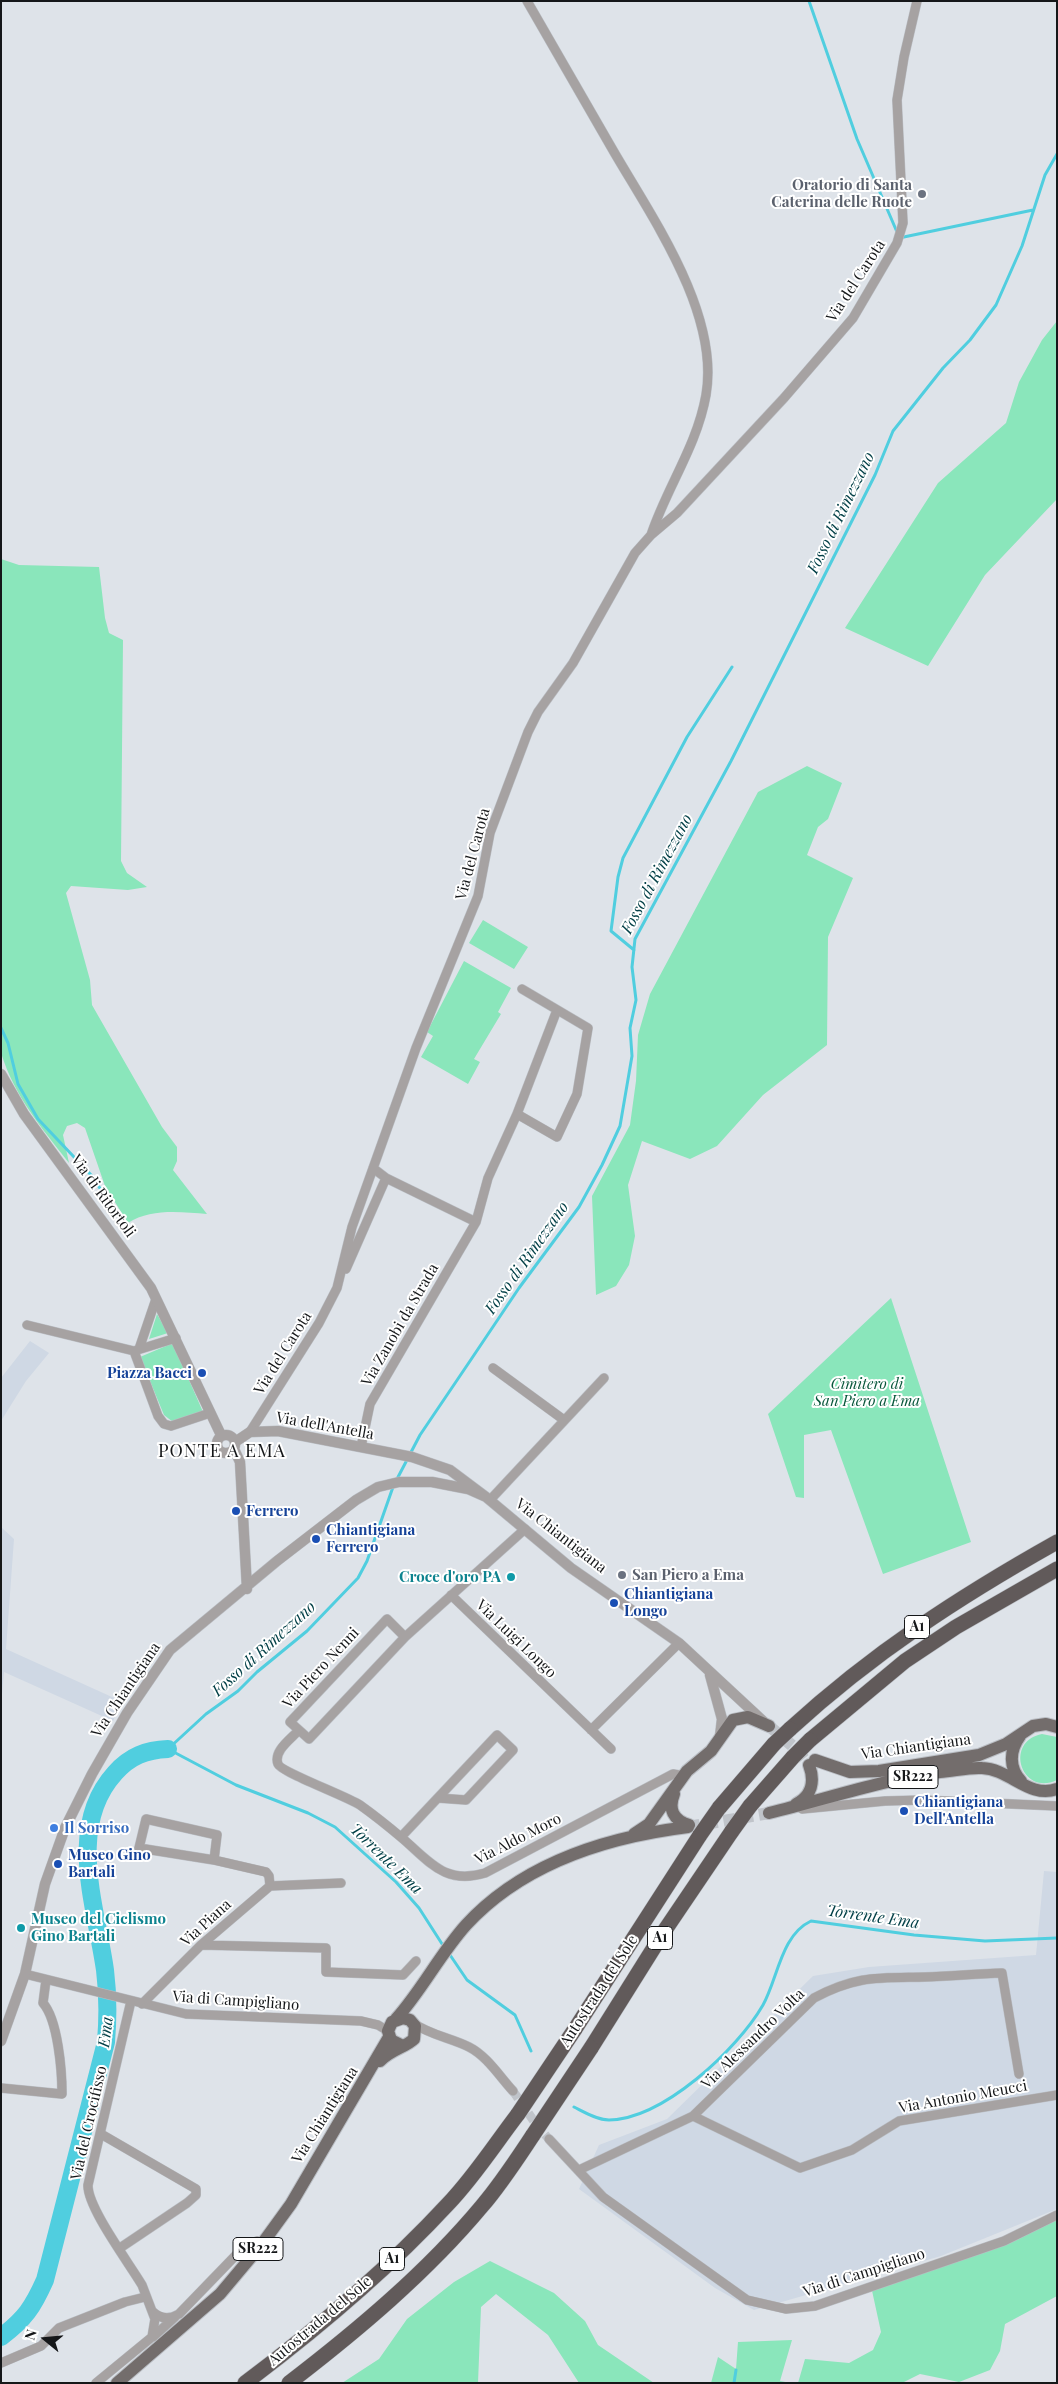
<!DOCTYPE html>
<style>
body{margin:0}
#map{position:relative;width:1058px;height:2384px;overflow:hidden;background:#dee3e9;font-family:"Playfair Display",serif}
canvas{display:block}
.frame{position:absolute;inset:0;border:2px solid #151719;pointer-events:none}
.north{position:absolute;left:20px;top:2314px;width:50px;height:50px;-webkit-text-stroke:4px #fff;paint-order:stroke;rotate:287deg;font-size:14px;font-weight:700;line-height:20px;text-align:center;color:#151719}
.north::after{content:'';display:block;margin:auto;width:18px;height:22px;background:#151719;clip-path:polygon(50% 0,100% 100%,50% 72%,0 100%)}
</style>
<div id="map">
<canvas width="1058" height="2384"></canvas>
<div class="frame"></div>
<div class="north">N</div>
</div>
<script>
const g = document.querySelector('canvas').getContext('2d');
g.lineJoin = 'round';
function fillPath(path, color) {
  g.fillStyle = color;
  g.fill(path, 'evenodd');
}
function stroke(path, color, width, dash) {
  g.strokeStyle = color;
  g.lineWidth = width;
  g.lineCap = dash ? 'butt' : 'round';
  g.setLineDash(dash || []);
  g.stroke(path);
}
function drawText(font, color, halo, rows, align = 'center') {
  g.font = font + ' "Playfair Display",serif';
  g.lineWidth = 4;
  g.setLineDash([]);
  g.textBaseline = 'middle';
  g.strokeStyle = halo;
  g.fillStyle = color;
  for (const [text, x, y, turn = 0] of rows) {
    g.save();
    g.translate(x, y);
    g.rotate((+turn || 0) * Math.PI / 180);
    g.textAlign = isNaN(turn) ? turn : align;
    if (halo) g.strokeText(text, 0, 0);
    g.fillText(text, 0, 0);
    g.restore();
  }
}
const built = new Path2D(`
 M30 1341 49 1353 26 1381 1 1421V1378Z
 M1 1527 14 1539 6 1649 123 1702 113 1721 4 1672 1 1705Z
 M1044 1871 1057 1872V2209L941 2256 754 2310 715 2288 579 2189 599 2145 667 2119 813 1976 869 1967 1036 1955Z`);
const green = new Path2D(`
 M1057 321V499L985 575 928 666 845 628 938 483 1006 423 1019 382 1042 340Z
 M1 559 19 565 99 567 105 618 109 633 123 640 121 861 127 873 147 887 128 890 71 886 66 893 90 980 92 1005 162 1127 177 1147V1161L173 1170 207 1214C181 1212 151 1208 128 1223L105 1186 85 1128 77 1123 67 1126 63 1135 69 1163C41 1127 15 1097 1 1053Z
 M807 766 842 783 828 819 818 827 807 855 853 878 828 937 827 1045 763 1095 717 1146 690 1159 642 1141 628 1185 635 1236 629 1265 616 1286 596 1295 592 1196 630 1125 636 1081 638 1035 650 994 758 792Z
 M483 920 528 947 514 969 469 943Z
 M464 961 511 988 498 1012 501 1014 474 1059 480 1062 468 1084 421 1057 433 1036 427 1032Z
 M891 1298 971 1542 883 1574 831 1430 804 1435V1498L796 1497 768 1414Z
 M157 1314 168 1333 149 1339Z
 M173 1343 203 1412 173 1422 164 1415 140 1357Z
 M1042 1734 1057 1737V1780C1022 1797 1003 1742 1042 1734Z
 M1057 2215V2296L1005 2324 1000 2351 990 2370 959 2382 920 2374 902 2383H798L805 2359 849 2363 873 2350 881 2332 871 2286 1004 2241Z
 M490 2261 554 2293 585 2321 598 2345 654 2383H579L548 2335 496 2294 481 2307 478 2383H342L379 2359 407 2319 454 2282Z
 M792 2340 780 2381 791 2383H711L718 2357 736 2369 738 2342Z`);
const stream = new Path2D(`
 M809 1 857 139 897 232
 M899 238 1033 210
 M634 950 611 931 618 877 623 858 687 737 732 667
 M1 1028 8 1043 18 1084 38 1119 92 1176 103 1193
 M397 1479 420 1435 470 1361 519 1288 579 1207 602 1165 620 1126 632 1056 630 1028 636 1000 632 967 635 939 731 761 875 475 893 431 943 368 970 340 996 305 1022 246 1045 175 1057 154
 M393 1487 367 1561 358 1578 307 1631 257 1672 238 1691 206 1714 168 1749 236 1785 308 1813 335 1827 396 1882 419 1908 444 1947
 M448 1952 467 1980 515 2015 531 2051
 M574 2107C584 2112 597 2120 609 2120 663 2119 737 2050 763 2005 778 1978 781 1935 811 1921L914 1935 985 1941 1057 1938
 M734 2383 736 2370`);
const river = new Path2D(`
 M1 2337C25 2319 33 2307 45 2280L106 2042C108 2018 108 1994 105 1970 96 1906 66 1827 115 1773 130 1756 146 1750 168 1749`);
const minorTunnel = new Path2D(`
 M513 2091 538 2127 549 2139`);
const primaryTunnel = new Path2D(`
 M769 1726 795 1748 809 1765
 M688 1827 769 1813`);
const minor = new Path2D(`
 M527 1C556 51 585 102 614 152 653 219 720 314 706 395 697 446 667 487 651 535
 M517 1114 557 1137 577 1094 588 1028 522 989
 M373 1168 386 1178 476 1222
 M346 1269 386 1178
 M27 1325 134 1351
 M176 1338 134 1351 158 1416 164 1424 171 1426 210 1413
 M139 1349 156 1299
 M493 1368 564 1420
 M250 1432 319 1323 337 1288 352 1227 416 1048 478 896 490 833 528 732 538 712 573 663 635 553 651 535 677 513 784 398 853 318 897 243 903 223 897 100 904 57 917 1
 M361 1447 370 1404 476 1222 488 1178 517 1114 557 1010
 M490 1500 604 1378
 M451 1595 611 1749
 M387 1619 405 1637 309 1739 290 1722Z
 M405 1637 525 1529
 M299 1730C291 1739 273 1751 278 1764 281 1772 346 1796 360 1805 374 1815 389 1827 402 1838 430 1862 445 1885 485 1873L673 1774 679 1775 680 1780
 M591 1730 679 1643
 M802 1809 885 1801 922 1800 1057 1806
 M401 1837 497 1735 513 1750 466 1800 438 1798
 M214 1860 217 1835 146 1819 139 1848 214 1860 266 1872 269 1876 270 1886
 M201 1945 326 1948V1972L403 1975 416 1961
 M25 1974 186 2014 361 2021 378 2025 388 2031
 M142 2004 201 1945 270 1886 341 1883
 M413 2023C430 2035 451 2038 469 2047 487 2056 500 2077 513 2091
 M1 2088 62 2094C62 2071 58 2020 43 2003L46 1980
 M693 2116 814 1998C857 1975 879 1978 925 1977 951 1976 976 1974 1002 1973L1019 2074
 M101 2134 196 2189V2195L187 2203 120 2248
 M549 2139 603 2197 747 2300 786 2309 815 2306 1004 2241 1057 2215
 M579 2170 693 2116 800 2168 852 2150 899 2121 1057 2095
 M152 2311C160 2319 169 2320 179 2314L238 2253 257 2241
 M153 2337 175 2317
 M1 2363 41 2346 59 2328 125 2302 145 2297
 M96 2383 152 2337 155 2319 142 2285C129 2263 87 2207 88 2185L131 2001`);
const tertiary = new Path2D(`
 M1 1074 24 1114 151 1288 221 1435
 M217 1444a9 9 0 1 1 18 0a9 9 0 1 1-18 0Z
 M235 1442 250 1432 278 1431 412 1457 450 1470 486 1497 571 1568 679 1643 763 1721
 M234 1449 240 1462 247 1589
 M710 1675 722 1719 720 1736
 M1 2041 25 1974 45 1884 65 1828 92 1774 127 1713 170 1650 277 1561 356 1500 378 1487 399 1482H432L468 1489 486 1497`);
const primary = new Path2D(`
 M1020 1736C1009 1751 1009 1768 1021 1781
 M815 1760 850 1772 879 1771 979 1755 1006 1744 1033 1726 1046 1724 1057 1727
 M674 1794C668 1809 673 1820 689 1825
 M796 1804C812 1796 815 1781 809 1765
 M769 1813C827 1799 881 1780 940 1772 954 1771 969 1767 982 1768 1010 1769 1029 1799 1057 1789
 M634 1834 649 1824 687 1771 711 1751 733 1720 748 1717 769 1726
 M396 2019C422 1990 440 1954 466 1925 523 1863 607 1837 688 1827
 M380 2061C390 2050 406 2047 414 2039L415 2026 410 2020 403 2018 392 2022 388 2031 391 2040 401 2045
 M117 2383 220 2294 262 2244 291 2204 389 2037`);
const motorway = new Path2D(`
 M790 1729C873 1653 959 1597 1057 1542
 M810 1740 905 1661 956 1627 1057 1569
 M750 1806 793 1757
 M719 1808 774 1744
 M575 2029 700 1835
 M591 2048 665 1930 732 1831
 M245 2383C317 2329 387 2270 448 2204 474 2177 495 2144 518 2114
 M289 2383C358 2330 427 2272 482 2206 501 2184 517 2159 533 2135`);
const motorwayBridge = new Path2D(`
 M774 1744 790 1729
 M793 1757 810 1740
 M732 1831 750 1806
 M700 1835 719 1808
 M518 2114 575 2029
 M533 2135 591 2048`);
const markers = [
 [922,194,5,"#6b7280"],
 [202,1373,5,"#1a4fb4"],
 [236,1511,5,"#1a4fb4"],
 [316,1539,5,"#1a4fb4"],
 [622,1575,5,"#6b7280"],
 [511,1577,5,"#0f9aa8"],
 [614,1603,5,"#1a4fb4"],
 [904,1811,5,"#1a4fb4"],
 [54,1828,5,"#3f7fe0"],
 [58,1864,5,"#1a4fb4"],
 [21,1928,5,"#0f9aa8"]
];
const shields = [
 [917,1627,25],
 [913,1777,50],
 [660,1938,25],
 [258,2249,50],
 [392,2259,25]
];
const shieldNames = [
 ["A1",917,1627],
 ["SR222",913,1777],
 ["A1",660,1938],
 ["SR222",258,2249],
 ["A1",392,2259]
];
const worshipNames = [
 ["Oratorio di Santa",912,185],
 ["Caterina delle Ruote",912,202],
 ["San Piero a Ema",632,1575,"left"]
];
const streetNames = [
 ["Via del Carota",856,281,-57],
 ["Via del Carota",473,854,-75],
 ["Via di Ritortoli",103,1196,54],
 ["Via Zanobi da Strada",400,1325,-60],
 ["Via del Carota",283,1353,-58],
 ["Via dell'Antella",325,1426,10],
 ["Via Chiantigiana",561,1536,38],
 ["Via Luigi Longo",516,1639,44],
 ["Via Piero Nenni",321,1668,-47],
 ["Via Chiantigiana",126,1690,-56],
 ["Via Chiantigiana",916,1747,-8],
 ["Via Aldo Moro",518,1839,-27],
 ["Via Piana",206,1923,-42],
 ["Autostrada del Sole",599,1991,-57],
 ["Via di Campigliano",236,2001,4],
 ["Via Alessandro Volta",753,2039,-44],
 ["Via Antonio Meucci",963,2097,-10],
 ["Via Chiantigiana",325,2115,-58],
 ["Via del Crocifisso",89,2123,-77],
 ["Via di Campigliano",864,2273,-18],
 ["Autostrada del Sole",320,2321,-40]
];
const transitNames = [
 ["Piazza Bacci",192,1373,"right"],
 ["Ferrero",246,1511],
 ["Chiantigiana",326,1530],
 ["Ferrero",326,1547],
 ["Chiantigiana",624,1594],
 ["Longo",624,1611],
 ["Chiantigiana",914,1802],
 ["Dell'Antella",914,1819],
 ["Museo Gino",68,1855],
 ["Bartali",68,1872]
];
const parkNames = [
 ["Cimitero di",867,1384],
 ["San Piero a Ema",867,1401]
];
const cultureNames = [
 ["Croce d'oro PA",501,1577],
 ["Museo del Ciclismo",31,1919,"left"],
 ["Gino Bartali",31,1936,"left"]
];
const shopNames = [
 ["Il Sorriso",64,1828]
];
const waterNames = [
 ["Fosso di Rimezzano",841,513,-64],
 ["Fosso di Rimezzano",657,874,-62],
 ["Fosso di Rimezzano",527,1258,-55],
 ["Fosso di Rimezzano",264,1649,-42],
 ["Torrente Ema",386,1859,44],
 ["Torrente Ema",873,1917,8],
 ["Ema",106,2032,-83]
];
const quarterNames = [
 ["PONTE A EMA",222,1451]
];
fillPath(built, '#cfd8e4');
fillPath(green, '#8ae6bb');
stroke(stream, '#50cedf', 3);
stroke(river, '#50cedf', 18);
stroke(minorTunnel, '#c0c4ca', 9, [9, 4.5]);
stroke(primaryTunnel, '#c0c4ca', 12, [12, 6]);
stroke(minor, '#babec4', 10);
stroke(tertiary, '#babec4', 11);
stroke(primary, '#babec4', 14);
stroke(motorway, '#babec4', 16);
stroke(minor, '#a6a2a2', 9);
stroke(tertiary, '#a6a2a2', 10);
stroke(primary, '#736d6c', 12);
stroke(motorway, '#615a5a', 15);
stroke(motorwayBridge, '#babec4', 16, []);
stroke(motorwayBridge, '#615a5a', 15);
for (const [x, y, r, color] of markers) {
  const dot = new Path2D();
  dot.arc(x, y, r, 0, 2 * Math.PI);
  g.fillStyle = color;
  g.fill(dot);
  stroke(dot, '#fff', 2);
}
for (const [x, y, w] of shields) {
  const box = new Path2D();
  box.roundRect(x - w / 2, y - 11.5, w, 23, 4);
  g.fillStyle = '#fff';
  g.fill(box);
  stroke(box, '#151719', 1);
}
drawText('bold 14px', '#151719', null, shieldNames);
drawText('bold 15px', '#5b616d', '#fff', worshipNames, 'right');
drawText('15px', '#151719', '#fff', streetNames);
drawText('bold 15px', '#164399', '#fff', transitNames, 'left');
drawText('italic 15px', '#08573b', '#fff', parkNames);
drawText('bold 15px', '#0d838f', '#fff', cultureNames, 'right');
drawText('bold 15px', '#366cbe', '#fff', shopNames, 'left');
drawText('italic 16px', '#034047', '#fff', waterNames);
g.letterSpacing = '1px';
drawText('18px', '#151719', '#fff', quarterNames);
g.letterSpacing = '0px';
</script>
